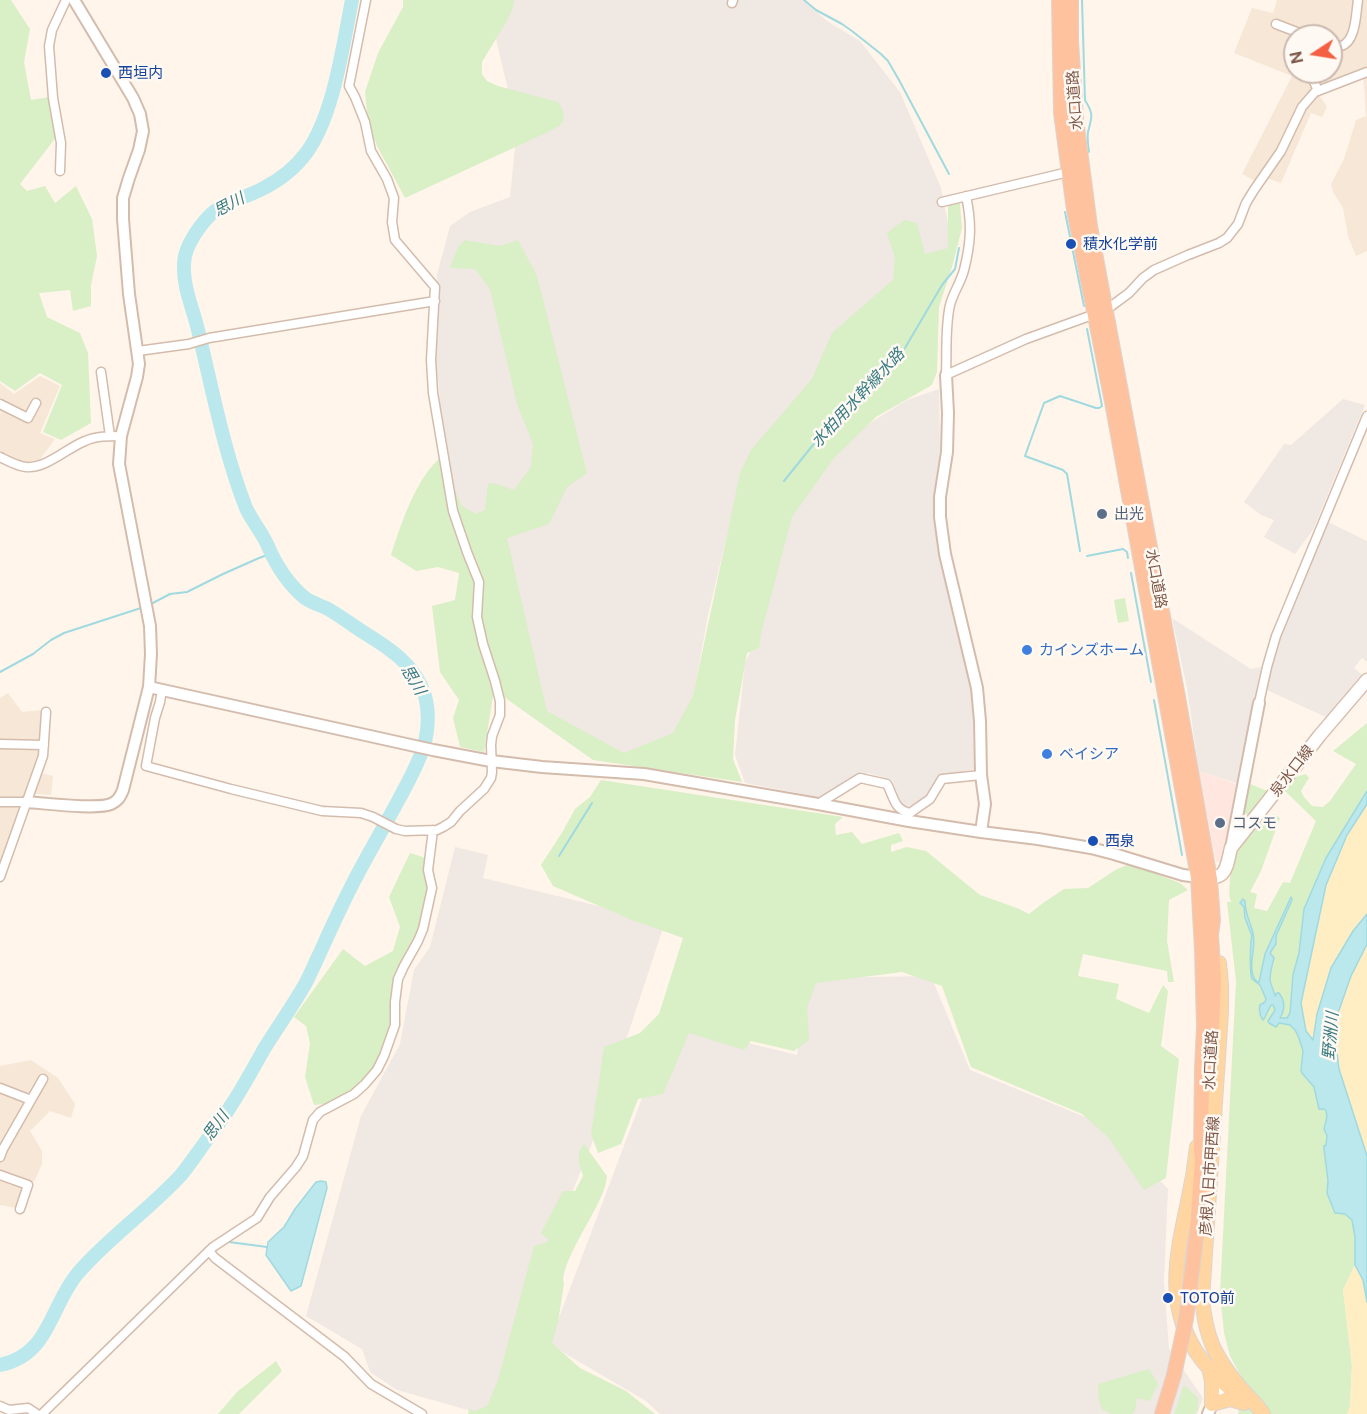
<!DOCTYPE html>
<meta charset="utf-8">
<style>
body{margin:0}
#map{position:relative;width:1367px;height:1414px;overflow:hidden;background:#fff5ea;font-family:"Public Sans",sans-serif}
canvas{display:block}
.north{position:absolute;left:1283px;top:24px;width:60px;height:60px;box-sizing:border-box;background:#fff9f3;border:2px solid #cbb9af;border-radius:50%;rotate:258deg;font-size:16px;font-weight:700;line-height:24px;text-align:center;color:#7e5949}
.north::after{content:'';display:block;margin:auto;width:21px;height:27px;background:#f56043;clip-path:polygon(50% 0,100% 100%,50% 72%,0 100%)}
</style>
<div id="map">
<canvas width="1367" height="1414"></canvas>
<div class="north">N</div>
</div>
<script>
const g = document.querySelector('canvas').getContext('2d');
g.lineJoin = 'round';
function fillPath(path, color) {
  g.fillStyle = color;
  g.fill(path, 'evenodd');
}
function stroke(path, color, width, dash) {
  g.strokeStyle = color;
  g.lineWidth = width;
  g.lineCap = dash ? 'butt' : 'round';
  g.setLineDash(dash || []);
  g.stroke(path);
}
function drawText(font, color, halo, rows, align = 'center') {
  g.font = font + ' "Public Sans","Noto Sans JP",sans-serif';
  g.lineWidth = 5;
  g.setLineDash([]);
  g.textBaseline = 'middle';
  g.strokeStyle = halo;
  g.fillStyle = color;
  for (const [text, x, y, turn = 0] of rows) {
    g.save();
    g.translate(x, y);
    g.rotate((+turn || 0) * Math.PI / 180);
    g.textAlign = isNaN(turn) ? turn : align;
    if (halo) g.strokeText(text, 0, 0);
    g.fillText(text, 0, 0);
    g.restore();
  }
}
const residential = new Path2D(`
 M1277 0H1367V251L1356 256 1348 236 1343 208 1333 192 1331 184 1344 159 1356 120 1366 116 1363 72 1316 90 1327 107 1322 117 1311 113 1281 183 1261 176 1255 181 1242 174 1292 76 1234 53 1252 8 1273 13ZM1295 36H1331V72H1295Z
 M40 376 60 386 40 433 55 439 38 462 21 463 0 452V414L1 412 0 411V383L14 394Z
 M8 693 22 712 43 710 40 751 33 771 53 776 51 795 26 793 0 865V698Z
 M31 1060 58 1078 75 1104 71 1118 50 1111 30 1131 42 1151V1164L34 1182 27 1180 17 1208 0 1205V1066Z`);
const commercial = new Path2D(`
 M1199 771 1239 785 1223 861 1216 862Z`);
const industrial = new Path2D(`
 M459 0H803L827 21 860 41 900 92 941 188 953 247 816 378 741 476 708 615 693 699 675 735 623 755 545 712 456 502 440 414 439 386 434 352 437 275 450 226 470 212 510 197 517 127 494 31Z
 M939 389 940 450 933 510 972 689 974 769 938 777 927 796 917 805 902 807 892 780 868 773 818 797 745 783 735 755 745 663 764 622 790 518 849 436 907 400Z
 M1343 399 1365 405 1313 530 1295 554 1264 537 1274 520 1261 515 1244 502 1284 444 1291 445Z
 M1328 522 1367 541V662L1362 658 1354 668 1365 677 1328 718 1267 690 1274 655Z
 M1172 618 1251 669 1261 667 1239 784 1199 771 1187 688Z
 M455 847 488 855 483 878 644 917 662 931 591 1146 557 1229 491 1406 475 1412 397 1390 370 1372 362 1349 306 1316 361 1116 400 1044 414 970 430 947Z
 M931 976 970 1070 1107 1126 1168 1189 1164 1281 1169 1349 1203 1398 1197 1414H660L646 1401 549 1344 670 1024 797 1055 808 978Z`);
const green = new Path2D(`
 M0 0H11L30 29 24 62 31 100 49 97 57 136 20 184 27 191 45 186 55 203 76 186 92 219 97 256 91 285V306L73 311 70 290 39 293 47 317 80 333 88 353 91 423 61 440 43 432 62 385 40 373 15 391 0 381Z
 M403 0H514L513 7 508 19 482 62V74L487 81 498 86 558 102 563 110 564 120 559 126 548 132 405 198 377 146 368 123 365 92 378 53 403 7Z
 M950 194H959L962 228 952 267 939 307 937 372 932 385 876 417 834 458 792 517 761 634 759 648 747 653 735 720 733 759 742 782 593 760 494 690 484 752 460 747 453 718 459 700 440 672 432 606 455 600 459 573 438 567 416 571 391 555C401 524 416 478 441 457L462 506 476 514 485 510 488 483 496 484 514 490 531 467 533 444 517 404 490 289 475 269 450 268 458 247 465 240 500 246 518 240 537 276 587 473 567 487 549 524 507 538 547 711 624 753 673 733 693 696 740 473 751 450 812 379 832 333 893 280 895 258 887 233 904 220 917 223 925 254 948 248V205Z
 M1125 598 1129 621 1118 623 1114 600Z
 M1367 723V791L1326 858 1304 909 1299 953 1293 975 1290 1013 1287 1018 1279 1022 1290 1025 1295 1030 1299 1038 1303 1051 1302 1073 1314 1087 1319 1109H1324C1330 1119 1323 1120 1324 1129 1326 1139 1331 1139 1324 1149L1328 1181 1327 1193 1352 1219 1355 1237V1265L1343 1290 1352 1365 1350 1406 1347 1414H1238L1244 1382 1230 1356 1224 1333 1220 1293 1236 981 1227 902H1231C1228 894 1230 887 1230 878 1234 847 1249 831 1274 814L1280 818 1261 871 1250 892 1257 894 1254 908 1267 911 1283 882 1290 883 1316 821 1285 791 1295 777 1306 774 1309 778 1301 791 1304 797 1312 806 1323 807 1330 801 1356 764 1333 751Z
 M601 780 843 817 835 824 836 835 852 832 862 844 899 833 903 841 891 845V852L907 847 926 851 980 895 1017 908 1029 914 1043 903 1064 889 1088 888 1117 869 1130 864 1180 883 1188 890 1169 900 1167 941 1174 982H1168L1167 971 1083 954 1078 976 1119 984 1116 999 1149 1013 1163 985 1168 991 1161 1046 1179 1059 1166 1178 1144 1190 1108 1137 1082 1114 971 1067 942 986 902 972 816 983 807 1008 809 1040 794 1051 751 1041 744 1050 689 1033 663 1094 638 1099 621 1144 598 1153 591 1134 604 1047 640 1033 659 1014 683 938 632 920 553 886 541 865 563 831 575 809 590 797Z
 M1248 783 1270 792 1257 810 1247 815 1240 809Z
 M410 853 426 858 427 889 419 931 402 964 392 1026 378 1066 359 1085 326 1104 314 1105 305 1077 310 1043 306 1026 294 1017 343 949 365 966 393 951 400 927 389 897Z
 M584 1144 607 1176C606 1180 606 1185 604 1189 598 1211 559 1264 564 1284L558 1322 552 1343 580 1368 626 1391 655 1414H468L469 1409 475 1411 487 1406 498 1380 534 1246 545 1243 549 1240 541 1233 563 1191H575L583 1176C580 1164 575 1155 584 1144Z
 M276 1361 282 1371 239 1414H218L237 1392Z
 M1149 1369 1158 1384 1150 1401 1137 1398 1135 1411 1132 1414H1111L1102 1409 1099 1401 1098 1384Z
 M1184 1385 1198 1398V1409L1195 1414H1174Z`);
const sand = new Path2D(`
 M1367 804V914L1353 931 1317 1014 1313 1041 1306 1031 1301 1003 1326 885 1347 835Z
 M1367 944V1156L1339 1069 1335 1037 1338 1013 1351 976Z
 M1355 1265 1363 1280 1367 1302V1414H1347L1350 1406 1352 1365 1343 1290Z`);
const water = new Path2D(`
 M1367 791V804L1347 835 1326 885 1301 1003 1306 1031 1313 1040 1317 1014 1331 968 1353 931 1367 914V944L1351 976 1338 1013 1335 1037 1339 1069 1367 1156V1302L1363 1280 1355 1265V1237L1352 1220 1345 1214 1335 1213 1327 1193 1328 1181 1324 1149V1146L1326 1145 1327 1136 1324 1129 1327 1116 1326 1111 1324 1109H1319L1314 1087 1302 1073 1301 1071 1303 1051 1299 1038 1295 1030 1290 1025 1279 1023 1276 1027 1269 1023 1268 1021 1275 1010 1273 1005H1271L1264 1019 1263 1020C1260 1016 1259 1010 1260 1005L1265 1002 1266 999 1260 985 1252 979 1251 975C1250 966 1250 943 1252 936L1245 918 1244 907 1240 903 1243 899 1245 901C1245 914 1250 921 1253 933 1257 949 1246 967 1256 981L1259 982 1265 954 1291 897 1292 900 1276 936V944L1270 953 1274 958C1272 965 1270 973 1270 980 1271 986 1274 991 1275 996L1277 993H1279C1285 1001 1285 1010 1280 1018H1287L1290 1013 1293 975 1299 953 1304 909 1326 858Z
 M321 1181 326 1182 327 1188 301 1286 291 1291 266 1255 268 1242 284 1227 295 1209 316 1182Z`);
const stream = new Path2D(`
 M804 0 816 10 842 24 852 31 881 54 888 61 899 80 949 174
 M1082 0 1085 100C1094 115 1092 116 1088 132 1087 138 1088 145 1089 152
 M1065 212 1084 306
 M784 481 825 430 902 353 942 285 955 269 959 248
 M1080 551 1067 474 1063 470 1025 456 1044 403 1060 396 1096 408H1099L1102 406 1087 329
 M1087 556 1123 549 1127 552 1128 558
 M1131 573 1151 682
 M149 605 170 594 187 592 223 574 259 558 270 554
 M0 672 33 654 51 640 64 633 144 607
 M1154 700 1182 855
 M559 856 592 803
 M229 1242 267 1247`);
const river = new Path2D(`
 M0 1365C50 1355 50 1306 78 1273 109 1237 149 1210 181 1175 190 1164 198 1152 206 1141 214 1130 223 1119 230 1107 242 1089 253 1069 264 1049 277 1028 292 1007 304 986 310 976 314 965 319 955 328 935 337 915 347 895 363 862 382 831 399 799 407 784 415 770 421 754 428 737 430 714 425 696 416 665 389 648 363 632 351 624 340 616 328 609 320 605 312 603 305 598 288 584 275 563 267 544 261 531 252 521 246 508 224 452 212 388 198 330 193 308 183 288 184 265 184 253 189 244 195 234 217 200 230 205 262 189 280 180 296 167 307 152 334 114 343 45 352 0`);
const minor = new Path2D(`
 M732 3 733 0
 M1276 24 1307 36
 M1331 47C1334 47 1338 47 1341 46 1356 42 1356 13 1358 0
 M1310 72 1318 91
 M60 171 61 143 53 98 49 46 52 30 66 0
 M966 196C972 223 971 243 964 270 961 282 953 293 950 305 945 327 947 352 946 375L1026 339 1106 310 1129 293 1143 278 1154 270 1188 255 1219 243 1227 238 1238 224 1246 203 1254 190 1281 151 1302 107 1315 92 1367 72
 M942 202 1081 169
 M138 351 189 344 209 338 435 301
 M101 372 110 436
 M0 404 28 418 36 403
 M0 457C8 461 17 466 26 467 46 469 67 448 85 441 96 436 109 436 121 436
 M162 690 160 702 155 718 146 766 231 789 322 811 361 813 373 817 396 829 405 831 437 830 443 827 451 822 460 811 484 789 491 778 492 772 491 745 492 736 500 715V701L495 681 483 644 477 617 479 582 467 552 453 511 433 393 431 360 435 287 395 240 392 222 394 198 387 179 371 151 365 122 355 97 349 86 366 0
 M1259 703 1267 667 1276 636 1367 416
 M0 744 44 745
 M0 802H26
 M818 804 860 778 887 784C894 797 894 810 910 813L930 799 942 779 981 775
 M0 877 43 756 46 712
 M0 1088 31 1100
 M0 1157 3 1149 43 1079
 M0 1175 28 1185 20 1209
 M209 1251 215 1258 345 1357 371 1384 422 1414
 M0 1406 9 1410 28 1408 37 1414
 M42 1414 213 1247 257 1218 270 1197 296 1167 303 1156 313 1120 320 1112 354 1094 365 1084 377 1070 384 1056 395 1025V1002L398 979 404 966 418 941 423 929 432 888 428 870 433 830`);
const tertiary = new Path2D(`
 M946 375 948 413 947 452 940 497V517L945 554 977 688 980 721 981 775 985 804 981 832
 M149 687 433 750 491 761 542 767 644 774 818 804 909 821 981 832 1038 839 1091 848 1114 854 1183 875 1198 877
 M26 802C44 803 97 810 111 804 118 801 120 797 123 790L149 687 151 654 150 626 119 464 121 436 137 377 139 364 129 294 123 219V198L129 178 139 150 143 131 140 114 133 98 74 0
 M1231 848 1259 703
 M1208 1414 1216 1395 1224 1384`);
const secondary = new Path2D(`
 M1202 877C1227 881 1226 868 1231 848L1320 735 1367 680`);
const primary = new Path2D(`
 M1219 963 1221 985V1012L1202 1299C1206 1338 1214 1355 1238 1385 1246 1395 1256 1403 1263 1414
 M1197 1147C1195 1166 1192 1184 1188 1202 1176 1257 1164 1310 1202 1360 1213 1374 1227 1386 1241 1398
 M1209 1368 1212 1381V1404L1230 1399 1244 1403`);
const trunk = new Path2D(`
 M1059 0 1061 113 1074 210 1112 402 1198 877 1202 951 1204 1027 1202 1068 1201 1152 1202 1159 1197 1230
 M1071 0V40L1076 119 1090 226 1178 697 1210 879 1213 920 1211 935 1214 979 1210 1081
 M1162 1414 1174 1375`);
const trunkBridge = new Path2D(`
 M1174 1375 1186 1319 1197 1230`);
const markers = [
 [106,73,6,"#1a4fb4"],
 [1071,244,6,"#1a4fb4"],
 [1102,514,6,"#5c6f8a"],
 [1027,650,6,"#3f7fe0"],
 [1047,754,6,"#3f7fe0"],
 [1220,823,6,"#5c6f8a"],
 [1093,841,6,"#1a4fb4"],
 [1168,1298,6,"#1a4fb4"]
];
const transitNames = [
 ["西垣内",118,73],
 ["積水化学前",1083,244],
 ["西泉",1105,841],
 ["TOTO前",1180,1298]
];
const streetNames = [
 ["水口道路",1075,100,-94],
 ["水口道路",1156,579,80],
 ["泉水口線",1292,771,-52],
 ["水口道路",1211,1060,-87],
 ["彦根八日市甲西線",1210,1176,-86]
];
const serviceNames = [
 ["出光",1114,514],
 ["コスモ",1232,823]
];
const shopNames = [
 ["カインズホーム",1039,650],
 ["ベイシア",1059,754]
];
const waterNames = [
 ["思川",229,205,-28],
 ["水柏用水幹線水路",858,398,-47],
 ["思川",413,680,59],
 ["野洲川",1331,1036,-85],
 ["思川",216,1126,-54]
];
fillPath(residential, '#f7e7d7');
fillPath(commercial, '#ffe6de');
fillPath(industrial, '#f0e8e3');
fillPath(green, '#d9efc6');
fillPath(sand, '#ffeec4');
fillPath(water, '#bbe8ec');
stroke(water, '#a0d9df', 1.5);
stroke(stream, '#a0d9df', 2);
stroke(river, '#bbe8ec', 14);
stroke(minor, '#d4bcad', 11);
stroke(tertiary, '#d4bcad', 14);
stroke(secondary, '#d9bead', 15);
stroke(primary, '#ddd4d0', 16);
stroke(trunk, '#ddd4d0', 16);
stroke(minor, '#fff', 8);
stroke(tertiary, '#fff', 10);
stroke(secondary, '#fff', 12);
stroke(primary, '#ffd6a1', 14);
stroke(trunk, '#ffc29e', 14);
stroke(trunkBridge, '#ddd4d0', 16, []);
stroke(trunkBridge, '#ffc29e', 14);
for (const [x, y, r, color] of markers) {
  const dot = new Path2D();
  dot.arc(x, y, r, 0, 2 * Math.PI);
  g.fillStyle = color;
  g.fill(dot);
  stroke(dot, '#fff9f3', 2);
}
drawText('15px', '#164399', '#fff9f3', transitNames, 'left');
drawText('15px', '#7e5949', '#fff9f3', streetNames);
drawText('15px', '#4e5e75', '#fff9f3', serviceNames, 'left');
drawText('15px', '#366cbe', '#fff9f3', shopNames, 'left');
drawText('italic 16px', '#3a7c84', '#fff9f3', waterNames);
</script>
